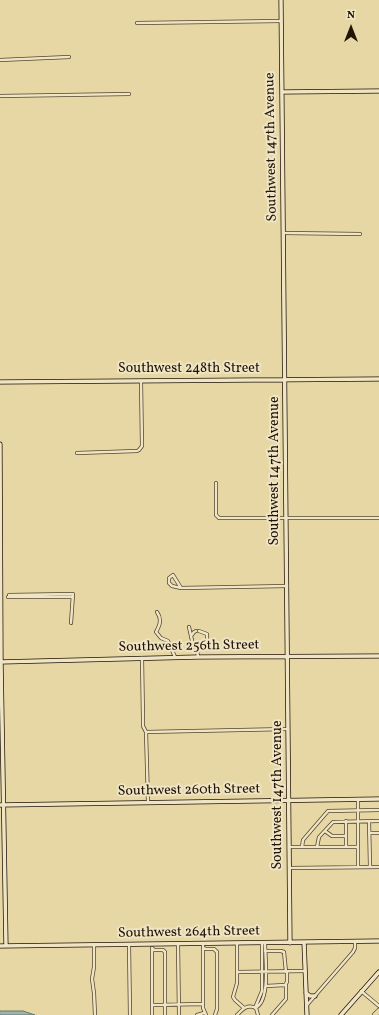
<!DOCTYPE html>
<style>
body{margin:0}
#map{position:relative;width:379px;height:1015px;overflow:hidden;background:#e6d7a4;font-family:Vollkorn,serif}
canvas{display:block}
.north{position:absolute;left:331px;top:8px;width:40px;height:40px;-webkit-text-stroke:3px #efe5c4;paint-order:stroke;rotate:0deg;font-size:11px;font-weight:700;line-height:16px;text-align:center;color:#211306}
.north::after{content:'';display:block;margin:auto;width:14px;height:18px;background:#211306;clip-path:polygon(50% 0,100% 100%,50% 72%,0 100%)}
</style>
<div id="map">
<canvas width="379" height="1015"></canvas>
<div class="north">N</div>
</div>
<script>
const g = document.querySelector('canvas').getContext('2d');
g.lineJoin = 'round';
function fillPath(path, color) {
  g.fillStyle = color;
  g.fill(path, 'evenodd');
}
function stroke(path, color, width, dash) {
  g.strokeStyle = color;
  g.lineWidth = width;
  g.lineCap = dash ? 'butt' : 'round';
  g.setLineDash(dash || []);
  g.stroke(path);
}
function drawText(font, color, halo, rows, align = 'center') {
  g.font = font + ' Vollkorn,serif';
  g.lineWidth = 4;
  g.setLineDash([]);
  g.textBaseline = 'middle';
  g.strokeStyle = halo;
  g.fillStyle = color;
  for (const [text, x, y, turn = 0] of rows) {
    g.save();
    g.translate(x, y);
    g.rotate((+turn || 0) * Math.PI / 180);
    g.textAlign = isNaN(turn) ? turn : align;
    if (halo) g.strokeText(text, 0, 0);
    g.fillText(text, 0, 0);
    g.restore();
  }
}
const water = new Path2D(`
 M0 1011H23L35 1015H0Z`);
const street = new Path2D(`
 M137 23 281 21
 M0 60 69 57
 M0 96 129 94
 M284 233 360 234
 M77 453 137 451 139 450 142 446 141 381
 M216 483V515L219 518H379
 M181 588 173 575 169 578V583L172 586 181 588 287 586
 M9 595 73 594 71 623
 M8 597H73
 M157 612C162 619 160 625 156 632L161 638 168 641 175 657
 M189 627 193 645 197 650 198 657
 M191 636 194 632 196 631
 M197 650 207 642V634L199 631
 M142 658 143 719V726L146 732 148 802
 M146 732 288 729
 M358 799V867
 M346 821V847
 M369 821 370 867
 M325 831 332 836H346
 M369 833H379
 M289 847H358
 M302 847 303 840 328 811 379 810
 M317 847 319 837 333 822 379 821
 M290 868 379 867
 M237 943V983L233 997 235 1000 244 1008
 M262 943V991L255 1008C271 1002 265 957 265 943
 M178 944 179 1015
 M203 944V1008L206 1015
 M94 945V967L92 979 94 993 95 1015
 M129 945 130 1015
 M152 948 154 950H163L165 952V1015
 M203 948 206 949H214L217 952V1009L215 1015
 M265 951H281L284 952 286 972
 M237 972 305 971
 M266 986 285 985 287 982V971
 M361 991 379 1006
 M152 1005 203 1004
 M307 1005 353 952 355 948V942
 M152 1015V948
 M197 1015 204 1013
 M237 1015C243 1009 247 1004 256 1008L258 1015
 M272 1015 286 999V985`);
const secondary = new Path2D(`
 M281 0 290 943
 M282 92 379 91
 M0 382 379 379
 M0 444 1 662 6 946
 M0 662 198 657 379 656
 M0 805 379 799
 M304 942 307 1015
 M0 946 379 941
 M306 993 310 996H315
 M341 1015 379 972`);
const highway = new Path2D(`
 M375 1015 379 1011`);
const streetNames = [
 ["Southwest 147th Avenue",272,147,-91],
 ["Southwest 248th Street",189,369],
 ["Southwest 147th Avenue",275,471,-90],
 ["Southwest 256th Street",189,647,-1],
 ["Southwest 260th Street",189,791,-1],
 ["Southwest 147th Avenue",278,795,-90],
 ["Southwest 264th Street",189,933,-1]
];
fillPath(water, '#99b7b0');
stroke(water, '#69756c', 1);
stroke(street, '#52442e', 4);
stroke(secondary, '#211306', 5);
stroke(highway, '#211306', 6);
stroke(street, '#efe5c4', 2.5);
stroke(secondary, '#efe5c4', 3.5);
stroke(highway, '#e6d7a4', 5);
drawText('14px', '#211306', '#efe5c4', streetNames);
</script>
